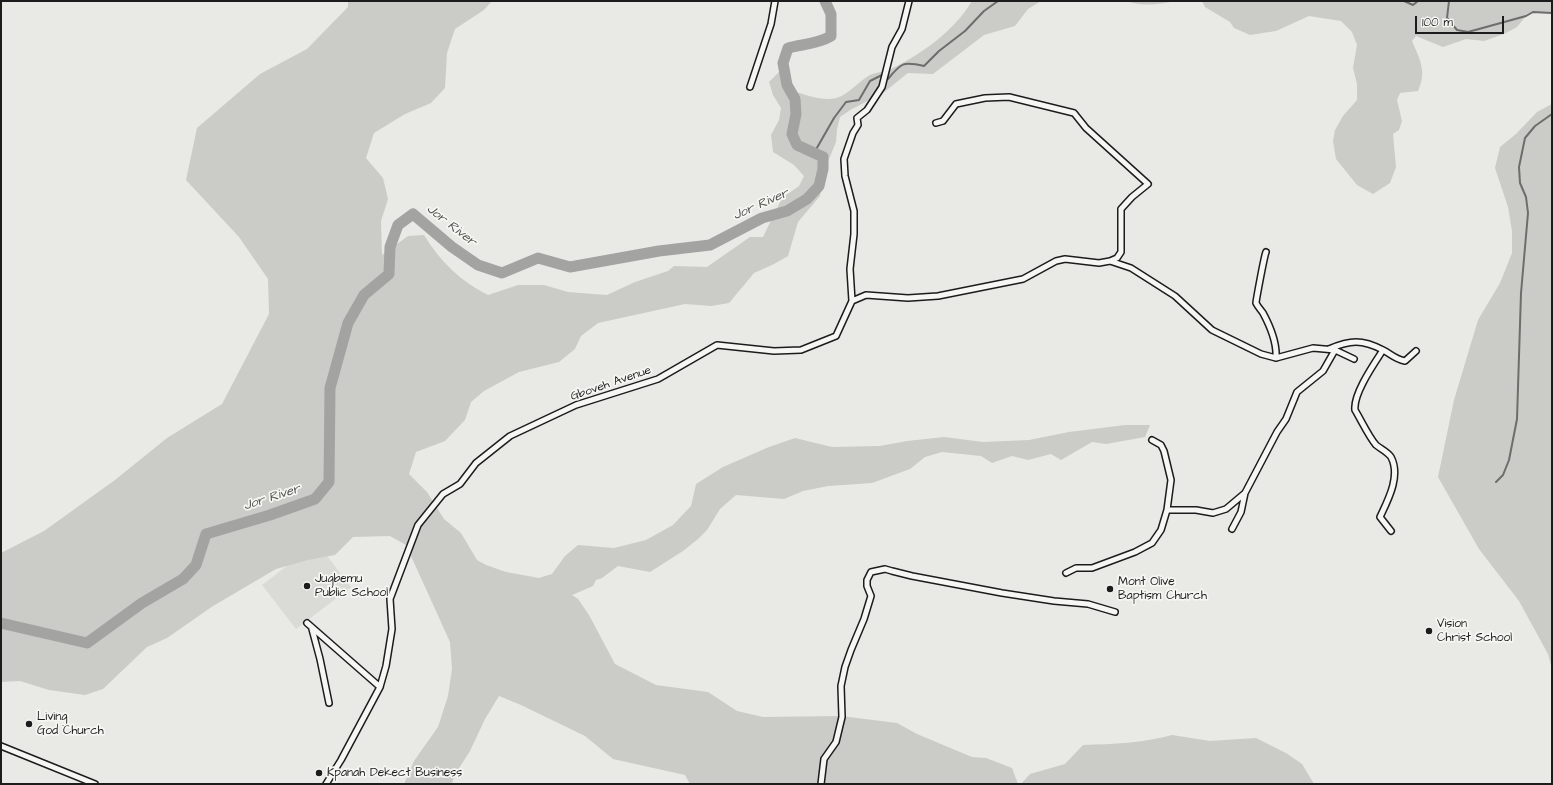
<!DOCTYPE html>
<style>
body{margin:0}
#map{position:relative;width:1553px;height:785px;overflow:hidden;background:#e9e9e5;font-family:"Architects Daughter",sans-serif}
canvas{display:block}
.frame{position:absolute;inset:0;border:2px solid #1c1c1c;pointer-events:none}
.scale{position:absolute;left:1415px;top:16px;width:89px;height:18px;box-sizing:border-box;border:2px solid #1c1c1c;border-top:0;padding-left:5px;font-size:12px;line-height:14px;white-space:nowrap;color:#1c1c1c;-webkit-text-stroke:3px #f6f6f2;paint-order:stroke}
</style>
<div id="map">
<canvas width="1553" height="785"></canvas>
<div class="frame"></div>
<div class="scale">100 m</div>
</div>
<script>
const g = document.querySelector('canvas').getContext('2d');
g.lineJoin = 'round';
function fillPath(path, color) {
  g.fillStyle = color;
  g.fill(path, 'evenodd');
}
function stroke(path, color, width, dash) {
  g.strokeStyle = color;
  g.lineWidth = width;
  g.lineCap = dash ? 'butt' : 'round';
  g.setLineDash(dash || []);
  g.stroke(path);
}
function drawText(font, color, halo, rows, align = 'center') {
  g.font = font + ' "Architects Daughter",sans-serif';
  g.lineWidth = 3.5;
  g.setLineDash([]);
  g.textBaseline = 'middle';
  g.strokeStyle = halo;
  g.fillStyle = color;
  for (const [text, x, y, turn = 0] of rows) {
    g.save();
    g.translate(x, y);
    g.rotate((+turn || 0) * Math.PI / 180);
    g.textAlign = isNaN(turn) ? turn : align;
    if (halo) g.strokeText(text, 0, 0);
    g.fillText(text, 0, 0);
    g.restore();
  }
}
const built = new Path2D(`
 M317 543 351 587 296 629 262 585Z`);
const green = new Path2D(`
 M348 1H492L484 10 455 29 447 53 445 88 431 103 405 114 374 133 366 158 383 178 388 199 381 221 382 255 408 236 424 235C440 261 460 281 488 295L518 285H544L568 292 607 295 635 282 668 271 674 266 707 267 750 237H763L782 198 799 186 804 176 794 165 773 152 771 135 779 120 781 108 773 95 769 82 783 68 790 90C802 94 816 99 829 99 846 99 856 83 870 75 877 72 885 72 891 69 922 54 954 31 972 1H1041L1028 9 1015 26 984 35 933 74 908 73 883 93 852 109 840 117 837 129 836 142 824 171 820 196 798 222 788 256 774 264 754 273 729 303 711 306 685 304 598 323 581 336 575 349 559 362 519 372 484 391 471 402 465 420 445 441 416 452 409 474 427 492 444 519 461 533 477 560 486 565 506 572 539 578 552 574 565 556 578 545 614 548 646 540 673 525 691 506 696 484 723 467 769 447 795 438 832 447 880 446 907 441 944 437 983 442 1029 440 1069 432 1125 425H1150L1145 437 1106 444 1092 442 1061 460 1051 454 1028 460 1012 456 992 463 981 456 942 452 925 457 910 469 872 483 828 486 803 491 784 499 736 495 720 509 707 530 698 539 683 551 650 572 618 566 602 578 596 580 593 586 572 595 578 599 589 615 615 664 656 685 708 692 737 711 763 717 841 716 897 723 917 734 972 757 986 758 1012 768 1018 784H690L685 775 613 759 585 736 521 705 499 696 485 719 470 751 454 776 452 784H404L414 761 438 727 448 696 452 669 450 642 406 545 390 536 353 537 335 555 308 560 276 569 213 606 167 638 147 647 103 689 85 695 49 690 20 681 1 682V553L44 531 115 480 167 438 222 404 269 314 268 279 239 237 186 180 197 128 260 74 307 49 348 7Z
 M1126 1H1176C1160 4 1142 7 1126 1Z
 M1202 1H1552V13L1533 12 1526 16 1517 27 1504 34 1484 41 1466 39 1443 47 1416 36 1412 41C1420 60 1427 71 1418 91L1400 93 1397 100 1402 121 1399 130 1393 134 1396 167 1390 183 1373 194 1357 185 1336 159 1333 141 1335 130 1343 116 1357 100V84L1353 68 1357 45 1352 32 1341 21 1309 16 1276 31 1250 35 1234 28 1230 22 1205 7Z
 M1552 104V669L1548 654 1519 601 1479 549 1438 477 1454 400 1478 320 1500 283 1512 253V231L1508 207 1495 168 1500 147 1516 134 1537 112Z
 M1172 735 1210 741 1256 738 1286 753 1302 764 1314 784H1021L1030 774 1065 764 1083 745C1113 744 1143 743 1172 735Z`);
const stream = new Path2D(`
 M1404 1 1413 5 1418 1
 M1449 1 1447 18 1457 30 1468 32 1526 16 1533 12 1552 13
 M823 157 814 153 834 118 846 102 859 100 870 81 882 75 888 79C901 63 903 61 924 66L939 51 965 31 984 11 998 1
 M1496 482 1503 475 1509 460 1517 419 1521 293 1528 213 1526 197 1520 183 1519 167 1525 138 1535 126 1552 114`);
const river = new Path2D(`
 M1 623 87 643 142 603 183 579 196 565 206 534 270 515 315 499 329 482 330 388 348 323 364 295 389 274 390 247 398 225 413 214 452 247 478 265 502 273 538 258 570 267 659 251 710 245 762 218 787 211 807 199 819 186 823 169V157L797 145 792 134 796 114 795 99 787 85 783 63 788 48C803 44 818 44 831 36V14L825 1`);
const minor = new Path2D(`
 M750 87 771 24 775 1
 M936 123 943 121 956 104 985 98 1009 97 1074 113 1086 128 1148 184 1132 197 1121 209V252L1117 258 1110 261
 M1266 252C1264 257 1256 301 1256 303 1258 307 1261 310 1263 313 1270 326 1277 344 1276 358
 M852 301 866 295 908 298 938 296 1023 279 1056 261 1065 259 1099 263 1110 261 1131 268 1175 296 1212 330 1261 354 1276 358 1313 348 1335 350 1354 359
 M1329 349C1350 340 1362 339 1383 350 1391 354 1395 359 1405 361L1416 351
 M1383 350C1374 364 1353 394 1355 410 1361 420 1369 437 1376 445 1381 449 1388 452 1391 457 1401 476 1388 500 1380 517L1391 531
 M1167 510H1196L1213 513 1226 509 1245 493 1277 432 1286 419 1297 392 1323 371 1335 350
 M1232 529 1241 512 1245 493
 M1066 573 1076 568H1092L1135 552 1152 543 1161 530 1167 510 1171 480 1164 451 1161 445 1152 440
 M307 623 380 687
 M312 629 320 659 329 703
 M1 746 95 784
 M326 784 341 760 380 687 386 666 392 629 390 599 418 525 443 494 460 484 476 463 510 436 576 405 658 379 717 345 774 351 801 350 836 336 852 301 850 269 854 234V211L845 176 844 159 853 133 858 125 857 118 867 110 882 87 892 47 902 29 909 1
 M821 784 824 759 836 742 842 717 841 686 845 667 851 650 864 619 871 596 867 586V580L871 572 885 569 892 571 912 576 1002 593 1054 601 1088 604 1115 612`);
const markers = [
 [307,586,4,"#1c1c1c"],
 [1110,589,4,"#1c1c1c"],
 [1429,631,4,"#1c1c1c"],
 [29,724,4,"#1c1c1c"],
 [319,773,4,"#1c1c1c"]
];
const streetNames = [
 ["Gboveh Avenue",611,384,-19]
];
const poiNames = [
 ["Jugbemu",315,579],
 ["Public School",315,593],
 ["Mont Olive",1118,582],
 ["Baptism Church",1118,596],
 ["Vision",1437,624],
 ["Christ School",1437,638],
 ["Living",37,717],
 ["God Church",37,731],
 ["Kpanah Dekect Business",327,773]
];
const waterNames = [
 ["Jor River",761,205,-24],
 ["Jor River",451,226,38],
 ["Jor River",272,498,-18]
];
fillPath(built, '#dadad6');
fillPath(green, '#cbcbc7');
stroke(stream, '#6d6d6c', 2);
stroke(river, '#a3a3a1', 11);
stroke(minor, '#1c1c1c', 8);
stroke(minor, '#f6f6f2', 5);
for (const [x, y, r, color] of markers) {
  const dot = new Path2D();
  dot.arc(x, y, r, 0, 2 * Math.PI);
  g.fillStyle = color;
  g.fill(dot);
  stroke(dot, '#f6f6f2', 1.5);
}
drawText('12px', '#1c1c1c', '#f6f6f2', streetNames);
drawText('12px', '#1c1c1c', '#f6f6f2', poiNames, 'left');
drawText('italic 13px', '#525251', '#f6f6f2', waterNames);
</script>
